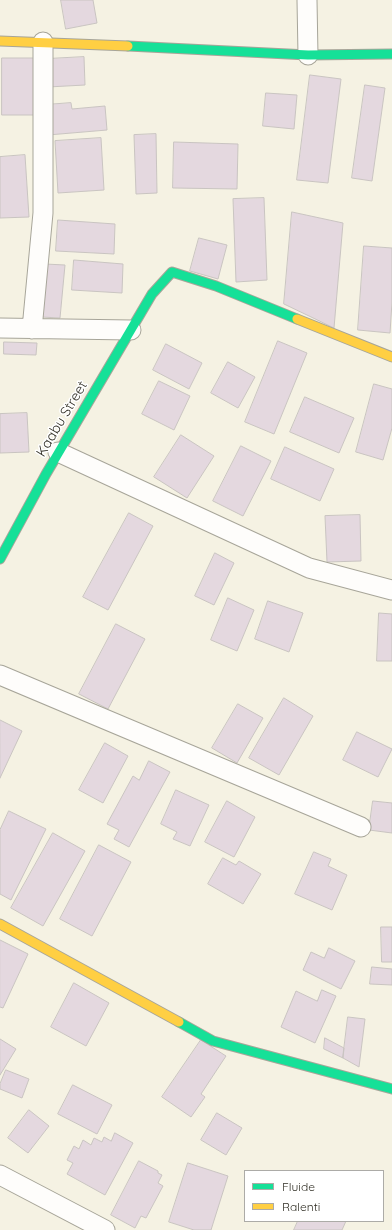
<!DOCTYPE html>
<style>
body{margin:0}
#map{position:relative;width:392px;height:1230px;overflow:hidden;background:#f5f2e3;font-family:Quicksand,sans-serif}
canvas{display:block}
.legend{position:absolute;left:244px;top:1170px;width:140px;height:52px;box-sizing:border-box;background:#fff;border:1px solid #acaba7;margin:0;padding:5px 7px;list-style:none;font-size:12px;color:#302e24}
.legend li{display:flex;align-items:center;gap:8px;height:20px}
.legend b{width:20px;border:1px solid #acaba7}
</style>
<div id="map">
<canvas width="392" height="1230"></canvas>
<ul class="legend">
<li><b style="height:5px;background:#16e098"></b>Fluide</li>
<li><b style="height:5px;background:#ffcf43"></b>Ralenti</li>
</ul>
</div>
<script>
const g = document.querySelector('canvas').getContext('2d');
g.lineJoin = 'round';
function fillPath(path, color) {
  g.fillStyle = color;
  g.fill(path, 'evenodd');
}
function stroke(path, color, width, dash) {
  g.strokeStyle = color;
  g.lineWidth = width;
  g.lineCap = dash ? 'butt' : 'round';
  g.setLineDash(dash || []);
  g.stroke(path);
}
function drawText(font, color, halo, rows, align = 'center') {
  g.font = font + ' Quicksand,sans-serif';
  g.lineWidth = 3;
  g.setLineDash([]);
  g.textBaseline = 'middle';
  g.strokeStyle = halo;
  g.fillStyle = color;
  for (const [text, x, y, turn = 0] of rows) {
    g.save();
    g.translate(x, y);
    g.rotate((+turn || 0) * Math.PI / 180);
    g.textAlign = isNaN(turn) ? turn : align;
    if (halo) g.strokeText(text, 0, 0);
    g.fillText(text, 0, 0);
    g.restore();
  }
}
const building = new Path2D(`
 M61 0H93L97 23 66 29Z
 M84 57 85 85 48 87 47 59Z
 M2 58H35L34 115H2Z
 M310 75 341 79 328 183 297 180Z
 M365 85 385 88 372 181 352 178Z
 M266 93 297 95 294 129 263 126Z
 M71 103 72 109 105 106 107 130 48 135 45 105Z
 M156 134 157 193 136 194 134 135Z
 M101 138 104 190 58 193 55 141Z
 M174 142 238 144 237 189 173 188Z
 M25 155 29 217 0 218V157Z
 M264 198 267 280 236 282 233 199Z
 M292 212 343 223 334 328 284 304Z
 M58 220 115 224 114 254 56 251Z
 M199 238 227 245 218 279 190 271Z
 M364 246 392 248V302L390 333 358 330Z
 M74 260 123 264 122 293 72 290Z
 M45 264 65 265 60 318 41 317Z
 M278 341 307 353 274 434 245 422Z
 M4 342 37 343 36 355 4 354Z
 M166 344 202 363 189 389 153 370Z
 M228 362 255 377 238 408 211 393Z
 M159 381 190 396 174 430 142 414Z
 M374 384 392 389V428L383 460 356 452Z
 M305 397 354 418 339 453 290 432Z
 M27 413 29 452 0 453V414Z
 M181 435 214 456 187 498 154 477Z
 M241 446 271 461 243 516 213 501Z
 M285 447 334 469 320 501 271 479Z
 M129 513 153 526 108 610 83 597Z
 M360 515 361 561 327 562 325 516Z
 M215 553 234 563 214 605 195 596Z
 M228 598 254 610 237 651 211 640Z
 M268 601 303 613 289 652 255 639Z
 M379 613 392 614V661H377Z
 M116 624 145 639 108 709 79 694Z
 M284 698 313 716 279 775 249 758Z
 M238 704 263 718 237 763 212 748Z
 M0 720 22 731 0 778Z
 M357 732 392 749 378 777 343 760Z
 M105 743 128 756 103 803 79 790Z
 M149 761 170 772 129 847 114 839 119 830 107 824 133 776 139 780Z
 M176 790 209 805 190 846 173 839 177 832 161 824Z
 M227 801 255 817 234 857 205 842Z
 M373 801 392 803V833L369 830Z
 M9 811 46 829 11 900 0 894V830Z
 M53 833 85 851 43 926 11 908Z
 M99 845 131 862 92 936 60 919Z
 M314 852 331 859 328 866 347 875 332 910 295 894Z
 M223 858 236 865 239 861 261 874 243 904 208 884Z
 M381 927H392V962H382Z
 M0 940 28 954 3 1008 0 1007Z
 M329 948 355 961 341 989 303 970 311 952 324 958Z
 M372 967 392 969V985L370 984Z
 M74 983 109 1003 86 1046 51 1027Z
 M322 990 336 996 315 1043 281 1027 296 991 317 1001Z
 M348 1017 365 1019 359 1067 343 1058Z
 M325 1038 344 1048 343 1058 324 1049Z
 M0 1039 16 1049 0 1075Z
 M201 1040 226 1056 201 1094 205 1097 191 1117 162 1097Z
 M6 1070 29 1079 22 1098 0 1089V1084Z
 M73 1085 112 1105 97 1134 58 1114Z
 M29 1110 49 1126 28 1153 8 1138Z
 M217 1113 242 1128 226 1155 201 1140Z
 M115 1133 133 1143 105 1195 67 1174 73 1163 67 1160 74 1146 79 1149 83 1140 91 1145 94 1138 102 1142 104 1137 111 1141Z
 M139 1161 158 1171V1173L162 1175 158 1183 163 1186 146 1218 141 1216 135 1228 111 1215Z
 M188 1163 228 1176 211 1230H194L169 1222Z
 M298 1221H346L342 1230H294Z`);
const street = new Path2D(`
 M307 0 308 55
 M0 328 131 330
 M32 329 43 213V42
 M58 452 309 568 392 590
 M0 675 361 827
 M0 1175 105 1230`);
const fast = new Path2D(`
 M128 46 308 55 392 54
 M0 559 46 474 152 294 172 272 216 286 297 319
 M179 1022 213 1041 392 1089`);
const slow = new Path2D(`
 M0 41 128 46
 M297 319 392 357
 M0 924 179 1022`);
const streetNames = [
 ["Kaabu Street",62,419,-59]
];
fillPath(building, '#e4d8df');
stroke(building, '#c9c4c1', 1);
stroke(street, '#a7a599', 21);
stroke(fast, '#a7a599', 11);
stroke(slow, '#a7a599', 11);
stroke(street, '#fefdfb', 19);
stroke(fast, '#16e098', 9);
stroke(slow, '#ffcf43', 9);
drawText('14px', '#302e24', '#fff', streetNames);
</script>
